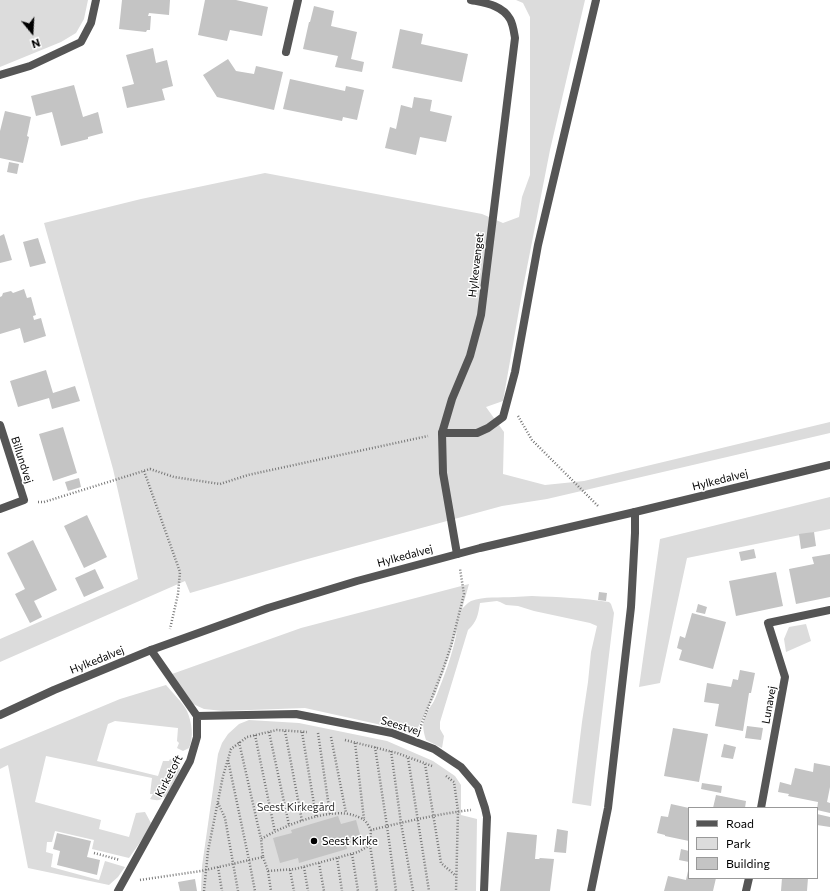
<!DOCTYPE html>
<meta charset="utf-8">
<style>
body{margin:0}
#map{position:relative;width:830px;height:891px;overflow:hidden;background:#fff;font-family:Commissioner,sans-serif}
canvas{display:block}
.legend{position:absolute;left:688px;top:807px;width:130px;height:72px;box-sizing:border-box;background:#fff;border:1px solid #999;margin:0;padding:5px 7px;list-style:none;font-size:12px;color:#000}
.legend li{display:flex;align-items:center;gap:8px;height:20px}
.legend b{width:20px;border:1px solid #999}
.north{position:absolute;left:12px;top:12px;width:40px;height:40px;-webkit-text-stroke:3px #fff;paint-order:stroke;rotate:162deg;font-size:11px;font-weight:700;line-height:16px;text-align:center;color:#000}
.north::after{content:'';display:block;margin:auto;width:14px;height:18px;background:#000;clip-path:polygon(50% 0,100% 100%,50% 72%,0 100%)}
</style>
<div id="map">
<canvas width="830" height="891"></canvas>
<ul class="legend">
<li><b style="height:5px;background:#555"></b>Road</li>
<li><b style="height:11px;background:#dcdcdc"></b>Park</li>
<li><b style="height:11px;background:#c4c4c4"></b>Building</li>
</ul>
<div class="north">N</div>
</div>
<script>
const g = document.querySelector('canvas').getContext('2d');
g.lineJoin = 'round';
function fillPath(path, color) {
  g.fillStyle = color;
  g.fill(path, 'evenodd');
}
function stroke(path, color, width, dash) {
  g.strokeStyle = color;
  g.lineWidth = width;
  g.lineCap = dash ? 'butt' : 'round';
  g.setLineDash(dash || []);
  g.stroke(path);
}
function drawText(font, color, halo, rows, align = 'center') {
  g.font = font + ' Commissioner,sans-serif';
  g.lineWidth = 3;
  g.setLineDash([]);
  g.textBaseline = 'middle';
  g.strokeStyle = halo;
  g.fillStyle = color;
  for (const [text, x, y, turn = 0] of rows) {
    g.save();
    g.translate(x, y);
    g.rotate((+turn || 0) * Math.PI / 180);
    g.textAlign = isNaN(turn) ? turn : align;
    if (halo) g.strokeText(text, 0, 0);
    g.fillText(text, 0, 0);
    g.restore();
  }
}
const green = new Path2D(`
 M0 0H88L84 19 76 33 61 42 0 67Z
 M516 0H585L550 150 522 293 503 401 486 407 504 432 503 474 545 485 584 481 830 422V433L547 499 502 506 304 560 190 593 185 581 0 662V639L138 579 113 469 44 223 141 199 265 173 482 214 503 223 519 217 522 197 530 175V17L523 3Z
 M830 497V529L687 558 660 683 639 687 660 539Z
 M469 584 462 609C465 606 467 603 471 601 484 596 500 598 514 597 520 597 526 596 532 596 558 597 583 598 609 602L611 604 614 613 591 806 572 803 582 722 588 682 591 652 597 626 590 623 534 611 518 606 506 605 500 602 497 601 480 603C478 615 477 622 468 630L440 722V729L444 736 442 748 426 740C424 734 422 725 424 719 426 711 432 706 435 699 444 677 453 654 457 630L449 657 435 695 414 735 377 724 305 708 223 711 204 709 193 704 172 674 301 628Z
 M806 624 811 641 786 652 784 639 789 627Z
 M166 685C172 692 183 703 187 711 192 723 194 737 189 748L183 751 177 748 179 743 177 741 178 728 115 721 108 724 97 761 158 776 163 761H169L170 759 178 762 180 770 167 795C161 801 157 801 150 799L153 794H150L152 778 46 756 35 802 101 820 99 829 129 837 136 813 145 812 151 823 146 834 129 858 92 849 94 840 55 831 52 842H47L46 852 53 854 51 867 99 880 105 861 125 867 118 877 109 885 28 868 8 765 0 769V749L120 699Z
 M249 720 299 723 387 741 433 761 455 776 461 785V815L477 819 476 891H201L202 866 218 754 222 743 228 734 239 724Z`);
const building = new Path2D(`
 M122 0H170L169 15 149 13 148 16H151L150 30H147L146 32 119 29Z
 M205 0H236L268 7 262 36 230 30 227 41 198 35Z
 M314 6 334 11 331 26 357 32 351 59 364 62 362 72 335 67 338 56 303 49 309 22H310Z
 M400 29 423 34 421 44 468 54 462 82 392 68Z
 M153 48 156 63 167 60 173 86 162 89 165 100 127 108 122 87 134 84 126 55Z
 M228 59 236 71 254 74 256 66 283 72 274 110 217 97 203 75Z
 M290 79 345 91 346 86 364 90 357 120 343 117 342 121 283 109Z
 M74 85 83 117 98 112 103 133 88 137V139L61 146 52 112 36 116 31 96Z
 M414 97 432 100 430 111 452 116 446 142 420 137 416 155 385 148 390 127 396 129 401 105 412 108Z
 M5 111 31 117 27 136 29 137 23 163 0 158V131Z
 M9 162 19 164 17 174 7 172Z
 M4 234 12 260 0 263V236Z
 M38 238 46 263 30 267 23 242Z
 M24 289 27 298 31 297 36 315 33 316 34 320 41 318 46 336 24 343 20 328 0 334V297L2 296 3 293 11 291 13 293Z
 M46 370 53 393 75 386 80 401 52 409 49 398 18 407 10 381Z
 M63 427 77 473 53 481 39 434Z
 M79 478 81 487 68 491 65 482Z
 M87 515 107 557 84 568 64 526Z
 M814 532 816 546 801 549 799 534Z
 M33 540 57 590 34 601 42 617 30 623 15 594 25 589 7 553Z
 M754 549 756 558 741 561 739 552Z
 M830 554V597L796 604 789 569 814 564 812 557Z
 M95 569 104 588 84 597 75 578Z
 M776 572 783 606 736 616 729 581Z
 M599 592 607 593 606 601 598 600Z
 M698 604 707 607 705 614 696 612Z
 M692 613 726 622 713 669 679 660 682 650 677 648 680 636 685 638Z
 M740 670 755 673 751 693H749L743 731 715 726 719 704 704 702 707 683 731 687 733 679 738 680Z
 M747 726 763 728 761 740 745 738Z
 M673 728 708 734 699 782 664 776Z
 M724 744 736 747 733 759 721 757Z
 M814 763 830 766V787L827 802 830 803V813L817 810 818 802 788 796 789 794 778 792 780 782 791 785 795 768 813 772Z
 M702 783 722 786 721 793 701 789Z
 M716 795 746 801 745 808H713Z
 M671 804 689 808V841L665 836V835L657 833 661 816 668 817Z
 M817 814 830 817V827L817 825Z
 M338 816 341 824 356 820 361 838 346 843 347 849 299 863 298 858 280 863 273 838 292 833 291 830Z
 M557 829 568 831 566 853 554 852Z
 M507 832 537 835 535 859H539L540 858 554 859 550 891H500Z
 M57 833 91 841 87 857 100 860 97 875 57 865 60 851 53 849Z
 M681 849 689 851V862L679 860Z
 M688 871 689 878H716L713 891H664L668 876 686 880Z
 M782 878H808L807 891H781Z
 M195 879 197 891H180L178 882Z`);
const path = new Path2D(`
 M518 416 532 440 598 506
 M144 471 180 572 178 594 170 629
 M38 502H44L150 469 174 477 220 484 248 475 428 436
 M420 728 442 672 451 646 464 594 460 569
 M285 731 302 821
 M269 732 289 825
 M302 732 316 816
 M318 733 330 814
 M255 735 275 832
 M331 737 346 813
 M345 740 397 753 432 766
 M239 742 261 839
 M355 743 364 819
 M375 747 387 826 396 891
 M391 751 401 823 413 891
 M408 758 429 891
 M228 760 249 860 255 891
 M425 764 441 863 456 876
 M446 776 454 782 458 811 456 891
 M218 803 225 818 238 891
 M370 845 377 891
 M94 853 120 860
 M352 854 358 891
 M263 857 268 871 295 869 333 859 358 852 370 845 371 830
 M337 858 342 891
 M319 863 324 891
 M218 867 222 891
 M304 867 308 891
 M290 870 294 891
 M268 871 271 891
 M140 880 201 871 263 857 261 839C283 826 331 806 356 816 358 817 362 818 364 820 367 822 369 827 371 830 404 822 437 814 471 810
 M204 891 208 851 223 776 231 749 247 737 277 730 307 732`);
const service = new Path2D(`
 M442 433H477L488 428 503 417 515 372 538 245 596 0`);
const minor = new Path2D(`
 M286 52 298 0
 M0 75 30 66 81 42 91 23 96 0
 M0 425 24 500 0 509
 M457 554 443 473 442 433 452 399 470 356 481 315 515 38C514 32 513 24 510 19 502 5 485 3 471 0
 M197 716 296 714 392 733 434 749 461 767 478 787 485 808 487 817 484 891
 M761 808 785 677 768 623 830 610
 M118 891 190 761 197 737V716L151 650
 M591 891 608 808 631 607 635 533V512
 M746 891 749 878`);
const tertiary = new Path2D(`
 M0 715 54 690 151 650 268 608 357 581 480 548 635 512 830 465`);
const markers = [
 [314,841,4,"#000"]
];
const streetNames = [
 ["Hylkevænget",476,265,-83],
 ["Billundvej",22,460,72],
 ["Hylkedalvej",720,480,-14],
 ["Hylkedalvej",405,556,-15],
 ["Hylkedalvej",97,660,-22],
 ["Lunavej",769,705,-80],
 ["Seestvej",401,726,17],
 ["Kirketoft",169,776,-62]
];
const parkNames = [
 ["Seest Kirkegård",296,807]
];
const poiNames = [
 ["Seest Kirke",322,841]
];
fillPath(green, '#dcdcdc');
fillPath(building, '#c4c4c4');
stroke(path, '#777', 2.5, [1, 2]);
stroke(service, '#555', 8);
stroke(minor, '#555', 8);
stroke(tertiary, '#555', 8);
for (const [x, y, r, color] of markers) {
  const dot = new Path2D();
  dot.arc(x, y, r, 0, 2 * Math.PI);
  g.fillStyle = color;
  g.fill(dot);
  stroke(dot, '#fff', 1.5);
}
drawText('11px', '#000', '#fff', streetNames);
drawText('11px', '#333', '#fff', parkNames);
drawText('11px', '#000', '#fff', poiNames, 'left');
</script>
